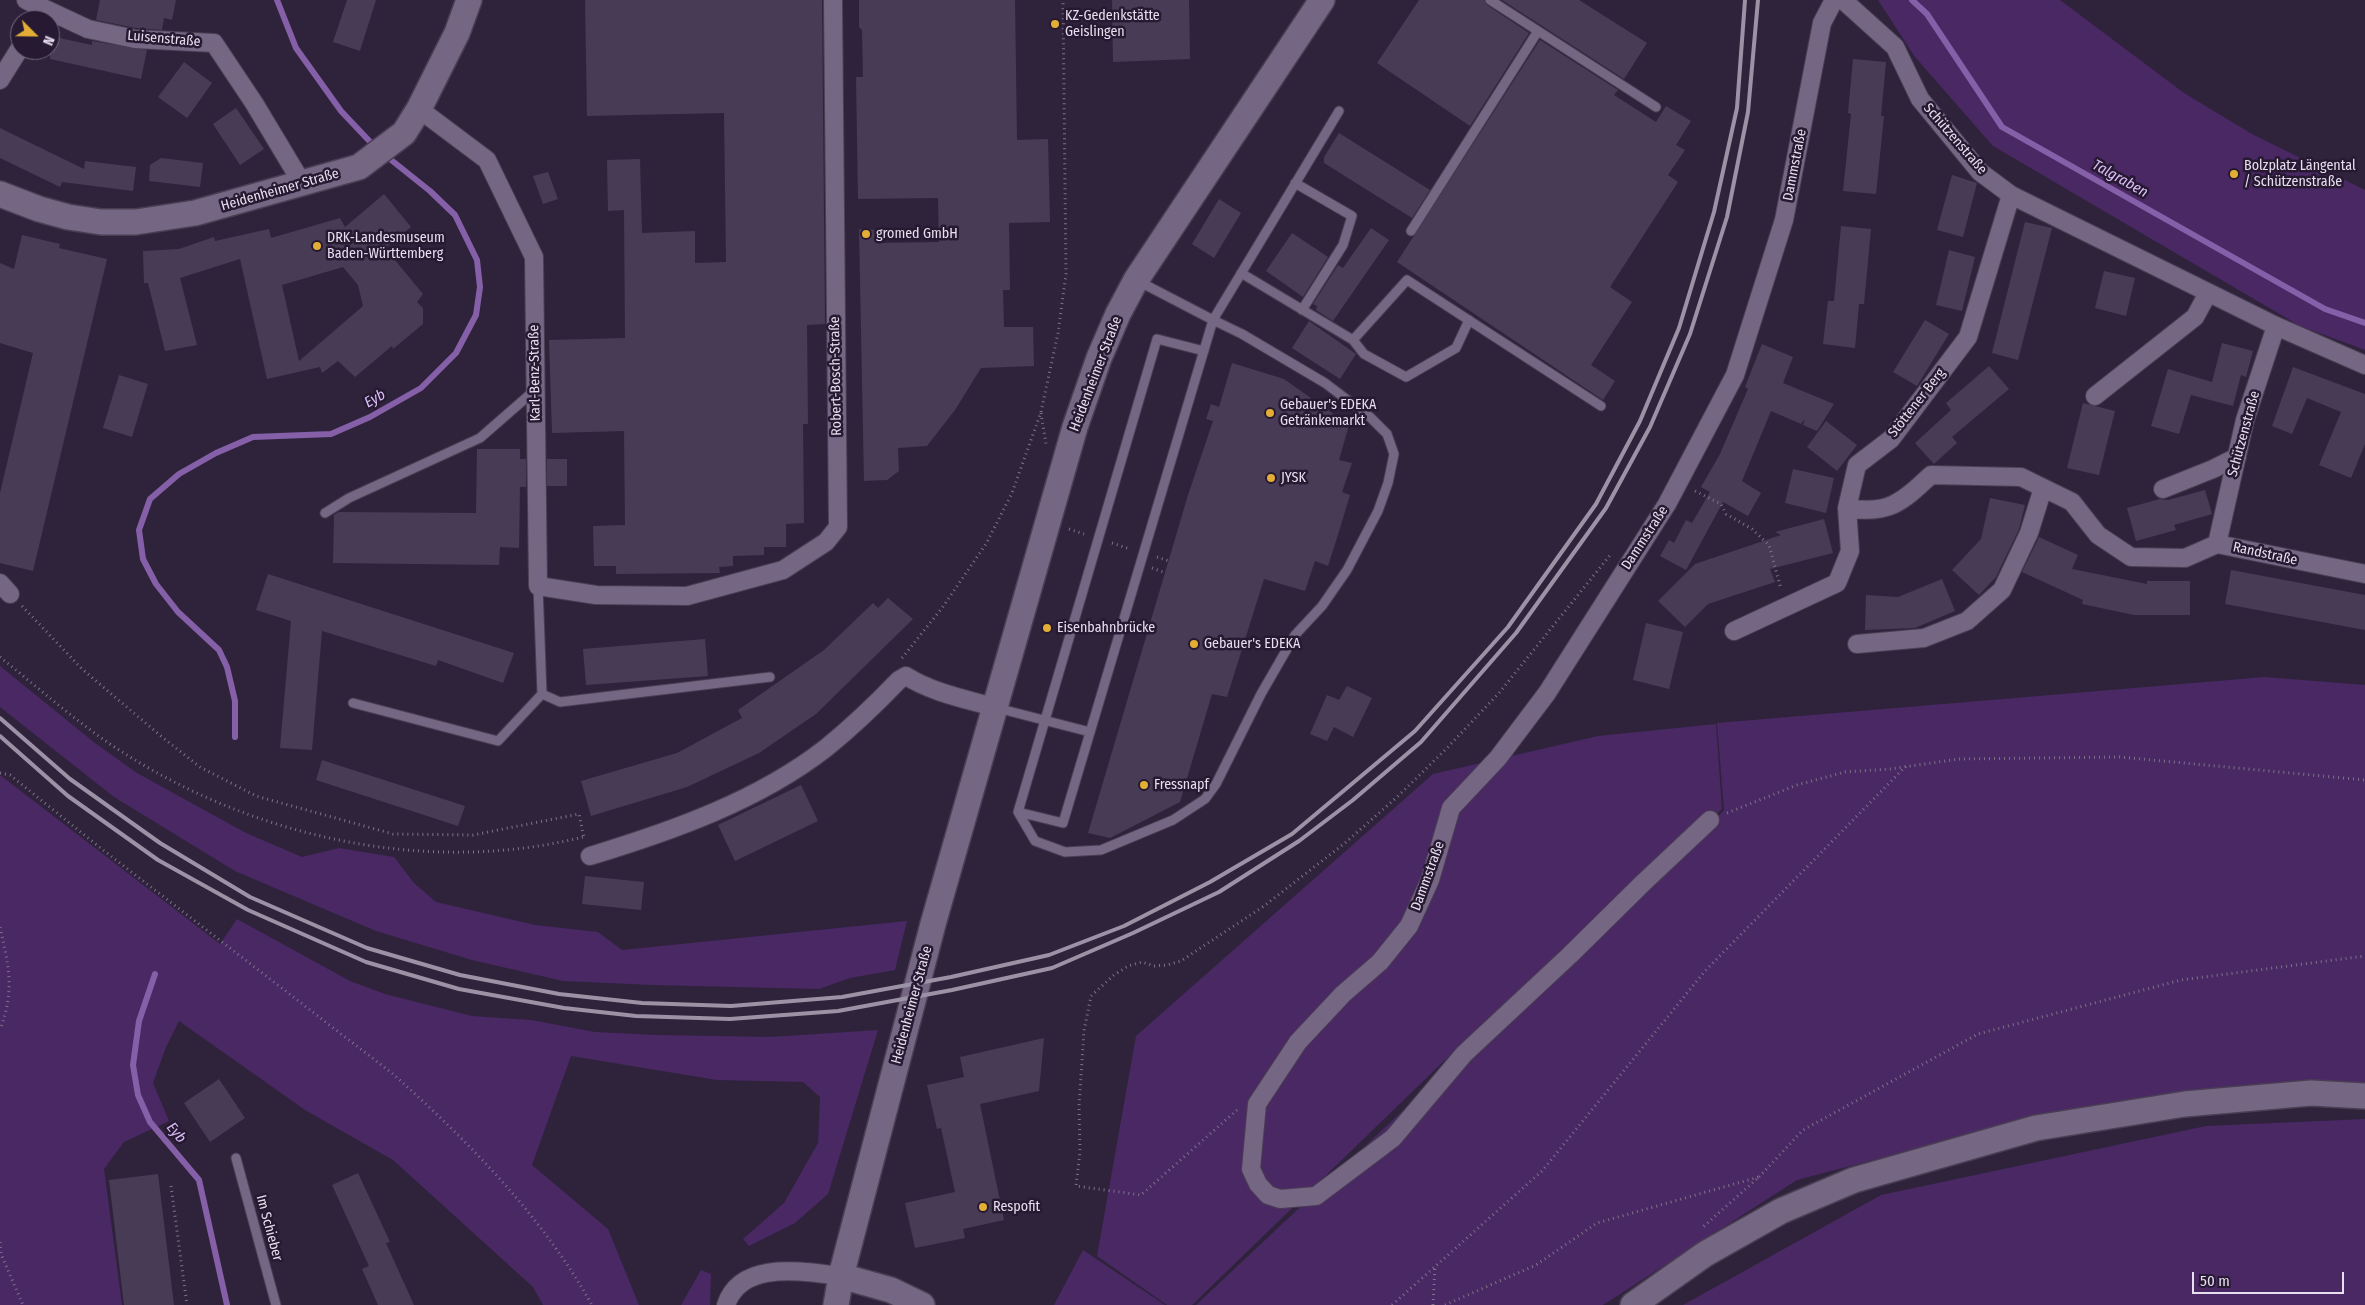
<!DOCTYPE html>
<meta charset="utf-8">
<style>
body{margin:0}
#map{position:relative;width:2365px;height:1305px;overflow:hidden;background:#2f233c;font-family:"Fira Sans Condensed",sans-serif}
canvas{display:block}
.north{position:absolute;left:10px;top:10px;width:50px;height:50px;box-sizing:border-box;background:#261931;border:1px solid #73687d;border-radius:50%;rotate:113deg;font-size:14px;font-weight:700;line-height:20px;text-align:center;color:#e7dfef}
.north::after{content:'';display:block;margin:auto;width:18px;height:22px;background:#e3ae35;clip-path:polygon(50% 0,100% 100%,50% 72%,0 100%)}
.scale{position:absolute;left:2192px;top:1272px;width:152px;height:22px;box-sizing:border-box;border:2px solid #e7dfef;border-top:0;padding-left:6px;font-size:15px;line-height:18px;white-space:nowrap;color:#e7dfef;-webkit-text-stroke:4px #261931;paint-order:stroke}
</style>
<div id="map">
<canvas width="2365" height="1305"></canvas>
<div class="north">N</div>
<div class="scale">50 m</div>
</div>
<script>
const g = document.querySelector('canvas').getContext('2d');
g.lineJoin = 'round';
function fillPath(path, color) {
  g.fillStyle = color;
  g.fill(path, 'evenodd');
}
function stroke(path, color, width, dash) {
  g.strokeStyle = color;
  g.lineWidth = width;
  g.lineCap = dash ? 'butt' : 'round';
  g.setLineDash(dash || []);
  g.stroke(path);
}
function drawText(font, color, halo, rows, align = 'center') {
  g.font = font + ' "Fira Sans Condensed",sans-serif';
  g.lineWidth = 5;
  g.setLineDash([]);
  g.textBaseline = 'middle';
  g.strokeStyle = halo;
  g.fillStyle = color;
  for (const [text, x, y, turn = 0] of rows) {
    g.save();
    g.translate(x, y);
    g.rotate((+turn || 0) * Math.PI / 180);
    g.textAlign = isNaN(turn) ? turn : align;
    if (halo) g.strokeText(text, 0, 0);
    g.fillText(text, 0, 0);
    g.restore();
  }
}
const green = new Path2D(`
 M1878 0H2060L2184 93 2252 134 2365 190V350L2300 326 1993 146 1915 57Z
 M0 666 95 743 137 773 246 833 302 857 339 848 394 857 414 883 436 902 535 925 598 932 622 950 907 921 895 970 850 978 819 989 652 985 563 981 472 960 376 931 235 871 114 797 0 707Z
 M2265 677 2365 685V1084L2325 1081 2029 1119 1797 1180 1603 1305H1196L1463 1054 1652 885 1724 810 1717 723Z
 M1716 724 1722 809 1444 1061 1192 1305H1167L1097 1256 1136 1036 1433 774 1598 736Z
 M0 775 220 944 237 919 350 981 385 994 472 1016 531 1020 595 1032 657 1035 770 1037 878 1030 828 1194 795 1223 749 1246 743 1239 784 1203 818 1143 820 1097 803 1082 717 1080 571 1056 532 1165 608 1229 639 1305H543L533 1287 393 1160 305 1110 179 1021 166 1047 153 1083 169 1121 124 1142 104 1169 122 1305H0Z
 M2365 1119V1305H1683L1881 1195 2206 1126Z
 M1083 1250 1165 1305H1054Z
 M701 1270 711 1274 710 1305H681Z`);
const stream = new Path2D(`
 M277 0 296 48 341 111 375 147
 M1912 0 1927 14 2002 127 2325 309 2365 323
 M235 737V701L227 667 219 650 178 612 156 584 143 559 139 530 150 499 179 474 216 453 253 437 331 434 370 417 421 388 456 353 476 315 480 287 477 260 455 215 430 191 385 155
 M155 974 139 1021 133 1065 138 1095 150 1122 199 1180 227 1305`);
const building = new Path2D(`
 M100 0H176L172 20 164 18 162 30 136 28 96 20Z
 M347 0H376L360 51 333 42Z
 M585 0H822L825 324 807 325 808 424H803L804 523 786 524V547H764V555L733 556V566L719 567 720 573 616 574V566H594L593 526 625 525 624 431 552 433 549 340 625 338 624 210 608 211 607 160 640 159 642 233 695 231V263L726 262 724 113 587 116Z
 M859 0H1015L1017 140 1048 139 1050 222 1009 223 1010 290H1003L1004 327H1033L1034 366 981 368 955 410 927 446 898 448 899 471 887 480 864 481 859 229 879 230V243L939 242 938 198 858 199 856 77H863L862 30 859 27Z
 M1112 0H1189L1190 59 1113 62Z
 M1419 0H1484L1487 5 1529 33 1470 126 1377 63Z
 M1502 0H1579L1647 43 1624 79Z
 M50 36 92 45V41L147 50 141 79 50 59Z
 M1540 40 1618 90 1614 95 1656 122 1666 106 1691 121 1676 145 1685 150 1668 175 1678 182 1610 287 1632 302 1591 365 1615 381 1603 400 1397 262Z
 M1853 59 1886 62 1881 116H1884L1876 194 1843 191 1851 114 1848 113Z
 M184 62 212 83 187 118 158 97Z
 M236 108 264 149 240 165 213 124Z
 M0 128 84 169 85 161 136 167 133 191 62 182 60 187 0 158Z
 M1339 133 1430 190 1412 218 1324 163V157Z
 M161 158 203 163 200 187 149 181 150 165Z
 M548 172 558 199 543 204 533 176Z
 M1952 175 1977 183 1963 237 1937 230Z
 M384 194 411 227 385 248 423 294 417 302 423 308V324L393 349 392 346 355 377 338 361 322 373 320 367 267 379 240 259 180 278 197 345 165 351 148 283H144L143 251 179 249 214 237 215 241 269 229 271 238 340 218 345 227ZM343 267 358 285 363 306 299 361 282 285Z
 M1219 199 1241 213 1214 258 1192 244Z
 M2025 222 2052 228 2018 360 1992 353Z
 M1841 226 1871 229 1864 304H1859L1855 348 1823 344 1828 301H1834Z
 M1371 228 1389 240 1333 321 1316 310 1317 306 1313 304 1338 265 1343 268Z
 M1292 233 1328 257 1303 297 1266 271Z
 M22 235 60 244 59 248 107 259 33 571 0 563V493L33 353 0 343V263L14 269Z
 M1949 250 1975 257 1962 311 1936 305Z
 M2104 271 2135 278 2126 316 2095 308Z
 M1925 320 1949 334 1917 386 1893 372Z
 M1309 321 1356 354 1340 379 1292 348Z
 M2222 343 2253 351 2246 377 2241 375 2233 406 2191 395 2179 434 2151 426 2168 369 2212 382Z
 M1762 344 1793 357 1783 383 1834 404 1817 431 1803 425 1805 419 1801 424 1771 411 1742 481 1761 493 1748 516 1723 502 1686 570 1660 556 1669 540 1674 543 1686 520 1692 523 1710 492 1701 487 1720 454 1748 389 1745 387Z
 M1232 363 1284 379 1349 425 1339 460 1352 463 1342 492 1350 495 1337 538 1328 566 1315 561 1305 591 1264 579 1227 697 1212 694 1180 802 1110 838 1088 833 1188 495 1213 421 1206 419 1211 404 1219 407Z
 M1989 366 2009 389 1952 437 1957 443 1934 464 1915 443 1951 410 1946 403Z
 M2293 367 2365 394V444L2351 478 2319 465 2341 412 2307 398 2292 434 2272 426Z
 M119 375 148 384 132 437 103 428Z
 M2083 403 2115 411 2099 475 2067 468Z
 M1826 421 1857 445 1837 471 1807 447Z
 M477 449H520V459H526V487H520L519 548 500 547 499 565 333 563 334 515 339 512 476 513Z
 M547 459H567V486H547Z
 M1793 469 1834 478 1826 513 1785 503Z
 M2205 490 2212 514 2174 525 2176 530 2136 541 2127 508 2160 499 2168 500Z
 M1990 498 2025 505 2019 529 1996 577 1979 595 1952 570 1981 539Z
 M1824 519 1833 553 1770 569 1775 582 1708 604 1685 627 1658 601 1695 564 1781 535 1775 532Z
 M2039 537 2078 555 2072 569 2147 584V581H2190V615H2134L2082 604 2083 600 2022 572Z
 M2231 570 2365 595V630L2225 604Z
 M268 574 514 653 503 683 438 660 436 666 322 631 312 750 280 748 291 621 256 610Z
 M1942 579 1955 611 1915 628 1865 630 1866 595 1898 597Z
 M888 598 913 619 816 714 759 753 687 787 591 816 581 781 677 753 742 718 738 710 824 650 873 603 878 608Z
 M1646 623 1683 632 1669 689 1633 680Z
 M705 639 708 676 586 685 583 649Z
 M1347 686 1372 698 1353 737 1334 727 1327 741 1310 734 1327 695 1339 700Z
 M322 760 465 806 458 826 316 780Z
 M801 785 818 821 735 861 718 825Z
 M585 876 644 882 641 910 582 904Z
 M1044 1038 1039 1091 980 1104 1004 1220 963 1229 965 1238 915 1248 905 1203 955 1192 941 1128 937 1129 927 1085 964 1077 960 1057Z
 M219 1079 245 1118 210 1142 184 1103Z
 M358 1173 390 1242 386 1243 414 1305H378L362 1269 369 1266 332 1185Z
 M158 1174 174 1305H124L109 1180Z`);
const path = new Path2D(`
 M1041 413 1046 444
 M1695 491 1721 504 1726 514 1752 529 1769 545 1781 589
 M1069 529 1084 534
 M1112 543 1130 549
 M1157 557 1169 561
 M1152 568 1166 573
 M22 606 82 669 162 737 200 767 256 796 393 834 473 835 579 814 584 838
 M0 657C36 686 72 718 110 744 245 835 422 877 583 837
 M902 658 942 608 986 544 1012 493 1041 412 1058 333 1066 274 1063 0
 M0 773 10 775 103 850 393 1074C469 1142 542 1216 592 1305
 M1727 813 1797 785 1845 772 1890 769 1959 759 2120 757 2365 780
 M0 927C9 968 15 989 0 1030
 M1237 1110 1141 1195 1076 1186 1080 1152 1079 1106 1084 1031 1091 996 1114 975 1128 966 1142 962 1154 966 1167 965 1181 961 1264 906 1345 843 1397 797 1447 748 1499 693 1611 554
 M1759 1177 1803 1130 1978 1034 2181 980 2365 956
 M171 1186 187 1305
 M0 1242 1 1254 23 1305
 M1392 1305 1542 1171 1705 971 1906 766
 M1433 1305 1435 1266
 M1445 1305 1536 1265 1597 1223 1759 1177 1703 1227`);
const lane = new Path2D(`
 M1490 0 1656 107
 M1295 183 1352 216 1343 245 1302 310
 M1411 231 1538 31
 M1241 273 1353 340 1364 354 1406 377 1456 348 1469 320
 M1138 281 1213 320 1063 823 1018 812 1157 339 1204 351
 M1353 340 1407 280 1601 406
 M325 513 349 498 480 438 535 390
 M538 586 542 694 560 702 770 677
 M353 703 498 741 542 694
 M997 708 1090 732
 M1018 812 1035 841 1065 852 1101 850 1173 820 1205 799 1216 784 1261 694 1295 635 1322 606 1347 570 1378 511 1388 483 1394 454 1387 434 1370 417 1325 383 1242 334 1213 320 1339 111
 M236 1158 276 1305`);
const street = new Path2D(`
 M26 0 88 29 135 39 214 43 254 103 302 183
 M1843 0 1895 47 1920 99 1980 172 2011 195 2276 326 2365 365
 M0 80 20 48
 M419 109 487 160 534 257 538 586 596 595 687 596 783 570 826 542 838 527 833 0
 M2095 396 2195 317 2208 293
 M2163 489 2213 469 2237 457
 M1847 508C1889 515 1902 502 1931 475L2021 477 2072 502 2098 535 2131 557 2185 558 2217 544 2365 574
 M2217 544 2245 420 2276 326
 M0 583 10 594
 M1734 631 1837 583 1850 551 1847 508 1857 465 1891 439 1968 337 2011 195
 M1857 644 1924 638 1967 621 2002 590 2029 533 2043 488
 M1710 820 1643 883 1570 955 1464 1054 1393 1138 1316 1196 1280 1199 1268 1195 1258 1184 1251 1169 1257 1104 1298 1042 1343 994 1380 962 1409 926 1430 880 1451 808 1498 758 1547 693 1667 504 1735 375 1784 220 1822 23 1834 0
 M590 856C672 831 758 801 826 748 852 727 876 704 899 680L906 676C933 693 966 699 997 708
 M726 1305C741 1259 804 1272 841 1276`);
const secondary = new Path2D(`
 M0 194 39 209 68 217 101 222H136L195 213 359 167 404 133 419 109 457 33 469 0
 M841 1276 891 1290 922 1305
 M836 1305 841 1276 933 924 1075 427 1099 358 1118 314 1136 280 1322 0
 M1633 1305 1705 1254 1781 1211 1854 1180 2036 1128 2185 1104 2311 1093 2365 1096`);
const rail = new Path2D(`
 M0 718 70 779 160 843 250 897 367 948 460 975 559 994 642 1003 731 1006 842 997 951 977 1049 955 1124 926 1210 882 1292 834 1415 731 1508 627 1596 504 1640 421 1679 328 1714 212 1737 108 1745 0
 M0 736 68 796 158 860 248 910 366 962 459 989 564 1008 636 1016 730 1019 838 1011 952 990 1052 968 1133 933 1219 892 1299 841 1353 800 1421 742 1516 633 1606 508 1650 427 1690 334 1727 217 1748 112 1758 0`);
const markers = [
 [1055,24,5,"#e3ae35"],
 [2234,174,5,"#e3ae35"],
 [866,234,5,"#e3ae35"],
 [317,246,5,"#e3ae35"],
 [1270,413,5,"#e3ae35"],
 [1271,478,5,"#e3ae35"],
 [1047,628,5,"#e3ae35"],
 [1194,644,5,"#e3ae35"],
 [1144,785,5,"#e3ae35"],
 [983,1207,5,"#e3ae35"]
];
const poiNames = [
 ["KZ-Gedenkstätte",1065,16],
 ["Geislingen",1065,32],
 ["Bolzplatz Längental",2244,166],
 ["/ Schützenstraße",2244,182],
 ["gromed GmbH",876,234],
 ["DRK-Landesmuseum",327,238],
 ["Baden-Württemberg",327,254],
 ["Gebauer's EDEKA",1280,405],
 ["Getränkemarkt",1280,421],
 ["JYSK",1281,478],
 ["Eisenbahnbrücke",1057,628],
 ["Gebauer's EDEKA",1204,644],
 ["Fressnapf",1154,785],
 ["Respofit",993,1207]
];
const streetNames = [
 ["Luisenstraße",164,39,5],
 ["Schützenstraße",1955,139,49],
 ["Dammstraße",1795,165,-79],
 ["Heidenheimer Straße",280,190,-16],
 ["Karl-Benz-Straße",535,373,-91],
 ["Heidenheimer Straße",1096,374,-69],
 ["Robert-Bosch-Straße",836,376,-91],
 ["Stöttener Berg",1917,403,-52],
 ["Schützenstraße",2244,434,-75],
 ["Dammstraße",1645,538,-57],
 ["Randstraße",2265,554,12],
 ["Dammstraße",1428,876,-70],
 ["Heidenheimer Straße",912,1005,-75],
 ["Im Schieber",269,1228,75]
];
const waterNames = [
 ["Talgraben",2120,179,29],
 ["Eyb",375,399,-29],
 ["Eyb",176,1133,50]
];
fillPath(green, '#492864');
stroke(stream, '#8560a8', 6);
fillPath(building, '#483b56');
stroke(lane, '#4a3e53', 11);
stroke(street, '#4a3e53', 20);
stroke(secondary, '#4a3e53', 28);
stroke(path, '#7d7388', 3, [1, 4]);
stroke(lane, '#756784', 9);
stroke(street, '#756784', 18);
stroke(secondary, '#756784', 25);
stroke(rail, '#9c92a6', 4);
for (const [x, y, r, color] of markers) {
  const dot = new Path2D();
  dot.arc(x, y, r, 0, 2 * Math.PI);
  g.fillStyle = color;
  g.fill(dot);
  stroke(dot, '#261931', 2);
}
drawText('14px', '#e7dfef', '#261931', poiNames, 'left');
drawText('14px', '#e7dfef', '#261931', streetNames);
drawText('italic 15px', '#dbbef9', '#261931', waterNames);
</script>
